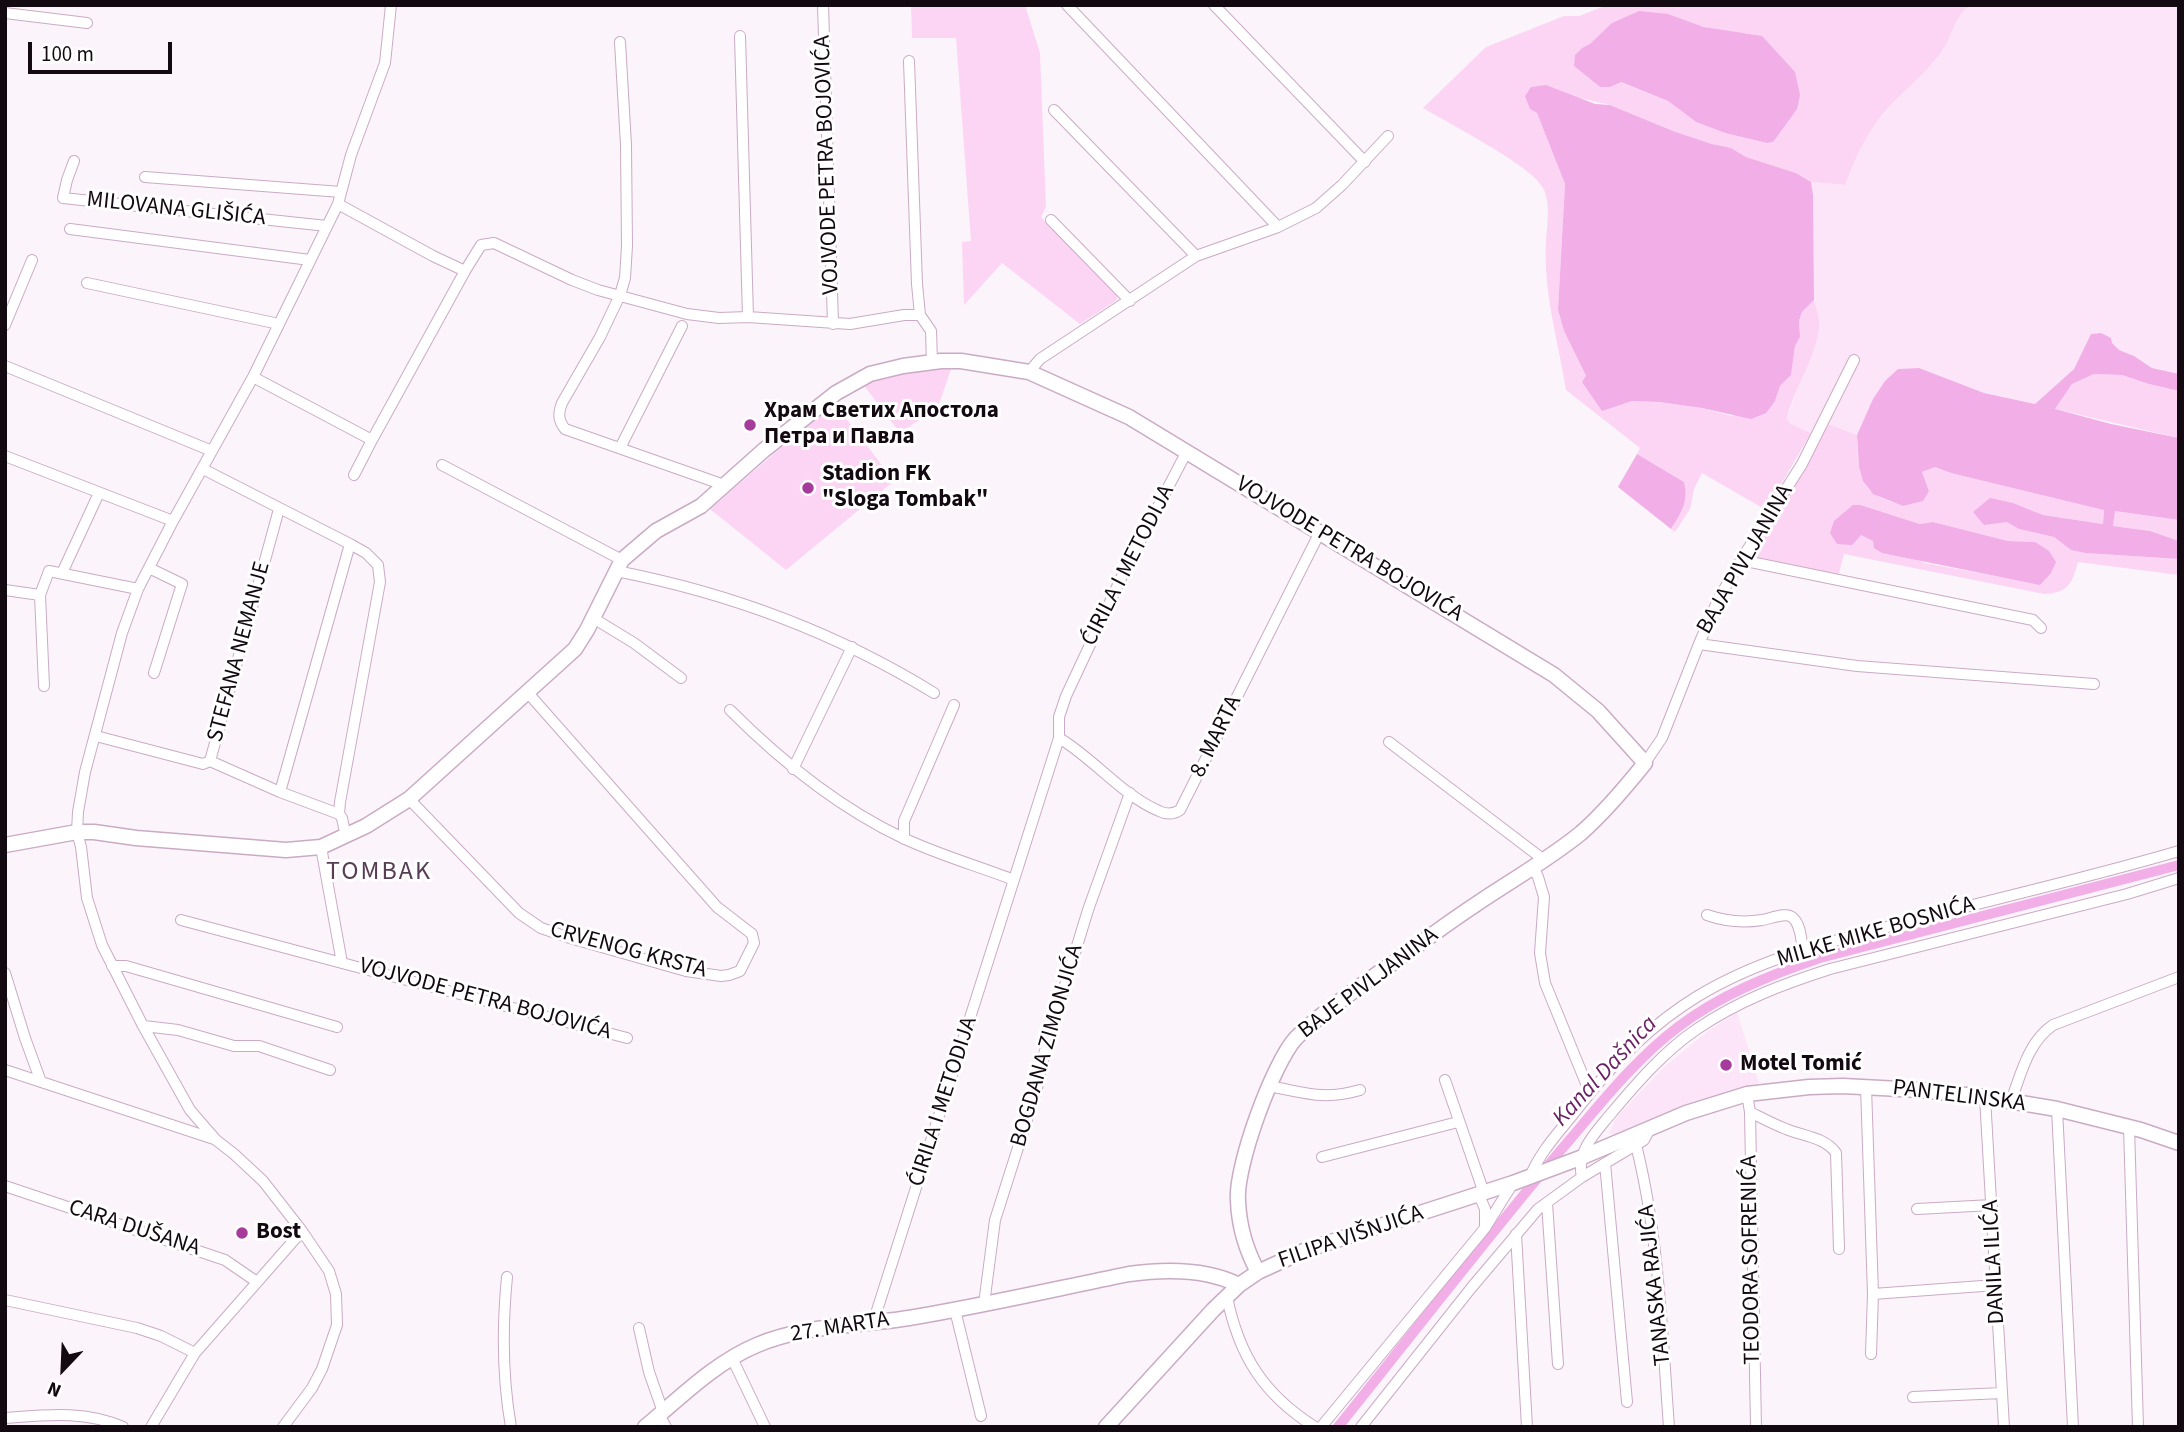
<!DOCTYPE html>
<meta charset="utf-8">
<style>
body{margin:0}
#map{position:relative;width:2184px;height:1432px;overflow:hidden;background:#fbf4fa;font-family:"Source Sans 3",sans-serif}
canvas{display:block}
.frame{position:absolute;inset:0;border:7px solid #130911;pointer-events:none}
.north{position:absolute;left:28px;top:1334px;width:70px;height:70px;-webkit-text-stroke:5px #fff;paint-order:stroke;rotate:203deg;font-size:19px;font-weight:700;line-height:28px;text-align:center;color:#130911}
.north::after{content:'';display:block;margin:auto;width:24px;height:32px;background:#130911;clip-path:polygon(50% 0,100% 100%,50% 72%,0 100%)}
.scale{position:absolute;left:28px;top:42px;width:144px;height:32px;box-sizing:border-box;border:4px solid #130911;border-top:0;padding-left:9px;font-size:21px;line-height:24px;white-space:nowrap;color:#130911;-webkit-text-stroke:5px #fff;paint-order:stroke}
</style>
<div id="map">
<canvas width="2184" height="1432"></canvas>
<div class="frame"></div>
<div class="north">N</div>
<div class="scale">100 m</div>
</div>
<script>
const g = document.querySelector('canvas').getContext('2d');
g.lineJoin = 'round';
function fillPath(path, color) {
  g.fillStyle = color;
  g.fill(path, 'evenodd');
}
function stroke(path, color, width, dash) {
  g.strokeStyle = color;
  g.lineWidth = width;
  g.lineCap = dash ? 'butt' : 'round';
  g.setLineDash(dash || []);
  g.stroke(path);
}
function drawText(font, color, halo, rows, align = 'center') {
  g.font = font + ' "Source Sans 3",sans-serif';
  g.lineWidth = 6;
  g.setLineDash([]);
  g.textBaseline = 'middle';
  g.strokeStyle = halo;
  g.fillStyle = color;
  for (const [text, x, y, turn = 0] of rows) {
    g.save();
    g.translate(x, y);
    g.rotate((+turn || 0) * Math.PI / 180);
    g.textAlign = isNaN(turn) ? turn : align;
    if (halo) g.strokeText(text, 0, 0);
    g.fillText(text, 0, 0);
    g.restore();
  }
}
const built = new Path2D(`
 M1970 5H2179V374L2153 368 2134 356 2119 350 2101 333 2091 334 2074 369 2035 404 1984 393 1919 368 1898 369 1873 399 1857 435 1828 424 1821 436 1811 433 1791 424 1787 419 1819 325 1814 300 1813 195 1811 182 1845 185 1868 132 1906 89 1934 62 1944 48 1963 10Z
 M1737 1012 1759 1083 1697 1103 1613 1135 1609 1133 1616 1118 1664 1067 1708 1031Z`);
const green = new Path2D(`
 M911 5H1025L1040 53 1046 207 1041 217 1117 296V300L1080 324 1002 263 964 305 962 242 971 241 956 38H912Z
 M1607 5H1970C1955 16 1952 37 1942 51 1926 74 1901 92 1883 114 1865 135 1855 160 1845 185L1811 182 1796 173 1746 157 1731 148 1712 144 1673 131 1610 105 1580 98 1530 109 1537 113 1565 184 1558 310 1564 331 1602 410 1632 401 1659 402 1702 408 1732 416 1775 401 1780 386 1791 375 1795 346 1800 337 1799 321 1802 312 1814 300C1816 308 1820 319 1819 328 1815 360 1794 387 1787 419L1791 424 1811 433 1766 510 1702 473 1694 489 1690 509 1675 532 1671 529C1681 513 1689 502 1684 482L1637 454 1640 448 1566 390C1558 340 1543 292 1546 241 1547 225 1551 203 1543 188 1532 166 1448 123 1423 108L1486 47 1564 16H1579ZM1668 14C1695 26 1724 33 1753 34L1773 142 1767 143 1725 133 1696 122 1668 101 1620 82 1610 87H1600L1574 66 1582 48Z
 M952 366 934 419 922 418 900 433 862 383 899 373Z
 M2094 374 2122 375 2149 384 2179 391V438L2055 409 2072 384Z
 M835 404 894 481 786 570 710 509 791 439Z
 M1828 424 1857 435C1858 454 1856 479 1873 493 1880 499 1894 502 1903 506L1929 491 1922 472 1935 467 1951 473 2104 509 2103 524 2043 515 2013 503 1984 525 2007 521 2019 529 2054 537 2071 550 2085 553 2179 559V575L2078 562C2072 584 2068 593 2044 594L1844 554 1838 577 1748 558V554L1797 481ZM1889 514 1920 524 1933 522 2008 541 2035 542 2039 584 1925 563 1861 535Z
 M2115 511 2179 520V541L2150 531 2113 526Z`);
const water = new Path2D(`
 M1639 11 1668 14 1704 27 1762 36 1795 72 1800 95 1797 109 1773 142 1767 143 1725 133 1696 122 1668 101 1621 82 1610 87H1600L1574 66 1575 55 1582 48 1590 44 1612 23Z
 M1546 85 1595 104 1610 105 1673 131 1712 144 1731 148 1746 157 1796 173 1811 182 1813 195 1814 300 1802 312 1799 321 1800 337 1795 346 1791 375 1780 386 1775 401 1766 413 1751 419 1702 408 1659 402 1632 401 1602 411 1582 382 1586 376 1564 331 1558 310 1565 184 1537 113 1530 109 1525 96 1531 87Z
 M2101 333 2111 338 2112 343 2119 350 2134 356 2152 368 2179 374V391L2149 384 2122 375 2094 374 2072 384 2055 409 2111 424 2179 438V520L2115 511 2113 526 2150 531 2179 541V559L2085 553 2071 550 2054 537 2019 529 2007 522 1984 525 1973 512 1990 498 2013 503 2043 515 2103 524 2104 510 1951 473 1935 467 1922 472 1929 491 1923 501 1903 506 1873 494 1863 481 1859 467 1857 435 1873 399 1885 381 1898 369 1919 368 1984 393 2035 404 2074 369 2091 334Z
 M1637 454 1684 482C1689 502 1681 513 1671 529L1618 487Z
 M1853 505H1860L1920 524 1933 522 2008 541 2035 542 2049 551 2056 562 2051 573 2040 585 1882 553 1874 548 1873 541 1861 535 1852 545 1837 544 1830 533 1834 521Z`);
const canal = new Path2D(`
 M1338 1427C1412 1335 1485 1240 1561 1150 1597 1108 1633 1061 1678 1027 1720 995 1770 975 1820 958L2179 865`);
const street = new Path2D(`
 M823 5 833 324
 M1067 5 1278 227
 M1214 5 1365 162
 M5 13 87 23
 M740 36 748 317
 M620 42 626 145 627 246 625 278 620 295 600 337 562 403C558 414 558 420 565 429L724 485
 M909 61 917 284 920 315
 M1054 110 1196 256
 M74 161 67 180 63 198 327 226
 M145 177 341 192
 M338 204 433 256 465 271 481 245 494 243 572 280 598 290 687 314 719 318 748 317 850 324 904 315H920L931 331 932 363
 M1051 220 1130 301
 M70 229 310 260
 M87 283 279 324
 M5 325 32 260
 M5 366 212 451
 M1029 372 1040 359 1196 256 1278 227 1316 208 1342 185 1388 136
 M253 377 372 440 465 271
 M620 448 682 326
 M5 456 173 521
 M442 465 622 560
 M203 469 350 544 366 553 378 565 380 582 340 802 339 814 342 818 346 837
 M354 475 372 440
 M279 509 210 761 280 792 339 814
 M1741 560 2033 620 2041 628
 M149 568 182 584 154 673
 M616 571C730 593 835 632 934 693
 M62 573 99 493
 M5 590 40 595 49 571 138 589
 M40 595 44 686
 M593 618 634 643 681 678
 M1699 644 1857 666 2094 684
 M730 710C781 761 837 807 903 838 939 855 978 866 1014 880
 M96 736 203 764 210 761
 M1059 738C1093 758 1123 796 1159 811 1167 815 1174 814 1180 810L1320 532
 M1389 742 1544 860
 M1645 763 1662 738 1699 644 1718 600 1741 560 1802 464 1854 360
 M793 769 852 647
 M280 792 350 544
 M409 799 519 913 541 928 570 938 686 971 721 976 729 975 740 971 754 943 752 934 717 907 528 693
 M904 839V821L954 705
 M321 847 342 963 627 1038
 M1533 867 1538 877 1544 897 1540 953 1545 983 1590 1093
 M1707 915C1724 921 1743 923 1762 920 1770 919 1787 911 1793 918 1801 925 1801 940 1803 949
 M181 920 342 963
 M112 966H126L337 1027
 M5 973 25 1038 41 1082
 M144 1026 178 1030 234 1046H259L330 1070
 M5 1070 214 1139
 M1445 1080 1484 1193
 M1268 1086C1304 1092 1323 1101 1360 1090
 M1866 1087 1873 1294 1871 1354
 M1747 1094 1750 1112 1756 1427
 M1985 1097 2004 1427
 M2011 1101C2021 1074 2028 1042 2053 1025L2179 977
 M2057 1109 2073 1427
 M1750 1112C1762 1118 1773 1124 1786 1129 1802 1136 1825 1137 1836 1153L1839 1249
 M2129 1127 2138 1427
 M1636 1145C1659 1236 1662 1333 1669 1427
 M1322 1157 1458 1122
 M1605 1163 1627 1402
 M1530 1177C1540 1151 1562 1129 1578 1108 1611 1065 1652 1024 1698 996 1761 958 1832 941 1902 923 1994 899 2087 878 2179 851
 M1582 1177C1576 1152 1595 1133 1609 1116 1635 1085 1664 1051 1697 1029 1738 1001 1783 984 1830 969L2127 894 2179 878
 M5 1186 225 1260 257 1282
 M1479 1195 1485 1209V1228L1513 1183
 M1547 1203 1558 1364
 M1917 1209 1992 1205
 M1516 1234 1527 1427
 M507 1277C502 1328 502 1376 511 1427
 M1873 1294 1996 1285
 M1227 1297C1239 1356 1264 1395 1315 1427
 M5 1300 137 1328 161 1336 195 1353
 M984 1304 995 1220 1037 1088 1044 1054 1088 910 1130 793
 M955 1310 981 1416
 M873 1323 1059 738V717L1066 696 1124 572 1186 453
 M639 1328 649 1372 663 1412
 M732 1358 765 1427
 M1913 1397 2002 1393
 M659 1415 666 1427
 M5 1418C45 1415 85 1410 123 1427
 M151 1427 195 1353 302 1231
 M283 1427 312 1388 322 1369 337 1325 336 1294 329 1271 302 1231 263 1181 234 1154 216 1140 190 1110 142 1024 102 945 87 898 81 847 77 832 78 812 85 772 122 633 138 589 173 521 253 377 338 204 351 155 385 63 391 5
 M1321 1427 1485 1228
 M1361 1427 1472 1287 1538 1209 1582 1177 1644 1140 1651 1127`);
const secondary = new Path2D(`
 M5 845 77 832H94L136 838 286 850 321 847 366 826 409 799 575 649 587 630 622 560 656 531 701 506 764 450 836 393 870 374 903 366 941 361H961L1029 372 1129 417 1554 675 1598 711 1645 763C1625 788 1605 812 1581 833 1548 860 1510 881 1475 905 1443 926 1412 950 1380 972 1351 993 1321 1013 1296 1038 1273 1063 1235 1167 1238 1201 1239 1226 1246 1250 1258 1272
 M645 1427C680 1398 714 1363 757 1345 804 1325 858 1326 909 1318 982 1306 1055 1289 1129 1274 1165 1269 1205 1268 1239 1285
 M1106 1427 1213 1310 1239 1285 1258 1272 1306 1250 1513 1183 1580 1158 1686 1113 1747 1094 1809 1087 1843 1086 1919 1090 1985 1097 2057 1109 2141 1130 2179 1143`);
const markers = [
 [750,425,7,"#a63b9c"],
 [808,488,7,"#a63b9c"],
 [1726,1065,7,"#a63b9c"],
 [242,1233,7,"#a63b9c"]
];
const streetNames = [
 ["VOJVODE PETRA BOJOVIĆA",828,165,-92],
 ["MILOVANA GLIŠIĆA",176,210,6],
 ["VOJVODE PETRA BOJOVIĆA",1349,550,31],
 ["BAJA PIVLJANINA",1746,560,-60],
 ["ĆIRILA I METODIJA",1129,566,-63],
 ["STEFANA NEMANJE",240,652,-75],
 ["8. MARTA",1217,737,-64],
 ["MILKE MIKE BOSNIĆA",1876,933,-16],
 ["CRVENOG KRSTA",628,951,15],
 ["BAJE PIVLJANINA",1369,984,-37],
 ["VOJVODE PETRA BOJOVIĆA",485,1000,15],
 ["BOGDANA ZIMONJIĆA",1048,1046,-74],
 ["PANTELINSKA",1959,1097,7],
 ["ĆIRILA I METODIJA",944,1102,-72],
 ["CARA DUŠANA",134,1229,18],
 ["FILIPA VIŠNJIĆA",1351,1238,-19],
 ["TEODORA SOFRENIĆA",1752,1260,-91],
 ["DANILA ILIĆA",1995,1262,-93],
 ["TANASKA RAJIĆA",1656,1285,-96],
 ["27. MARTA",840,1328,-9]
];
const poiNames = [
 ["Храм Светих Апостола",764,412],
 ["Петра и Павла",764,438],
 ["Stadion FK",822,475],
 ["\"Sloga Tombak\"",822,501],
 ["Motel Tomić",1740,1065],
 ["Bost",256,1233]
];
const waterNames = [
 ["Kanal Dašnica",1606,1072,-47]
];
const quarterNames = [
 ["TOMBAK",379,873]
];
fillPath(built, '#fce5f8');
fillPath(green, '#fcd5f5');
fillPath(water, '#f1aee7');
stroke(canal, '#f1aee7', 10);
stroke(street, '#caabc5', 12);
stroke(secondary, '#caabc5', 17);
stroke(street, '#fff', 10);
stroke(secondary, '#fff', 14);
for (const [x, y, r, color] of markers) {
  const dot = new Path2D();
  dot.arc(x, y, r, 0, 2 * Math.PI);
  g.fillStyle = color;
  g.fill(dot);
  stroke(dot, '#fff', 2.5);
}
drawText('23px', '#130911', '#fff', streetNames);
drawText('bold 23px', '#130911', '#fff', poiNames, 'left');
drawText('italic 24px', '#6c2065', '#fff', waterNames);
g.letterSpacing = '2px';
drawText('26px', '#583e54', '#fff', quarterNames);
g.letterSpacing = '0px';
</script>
